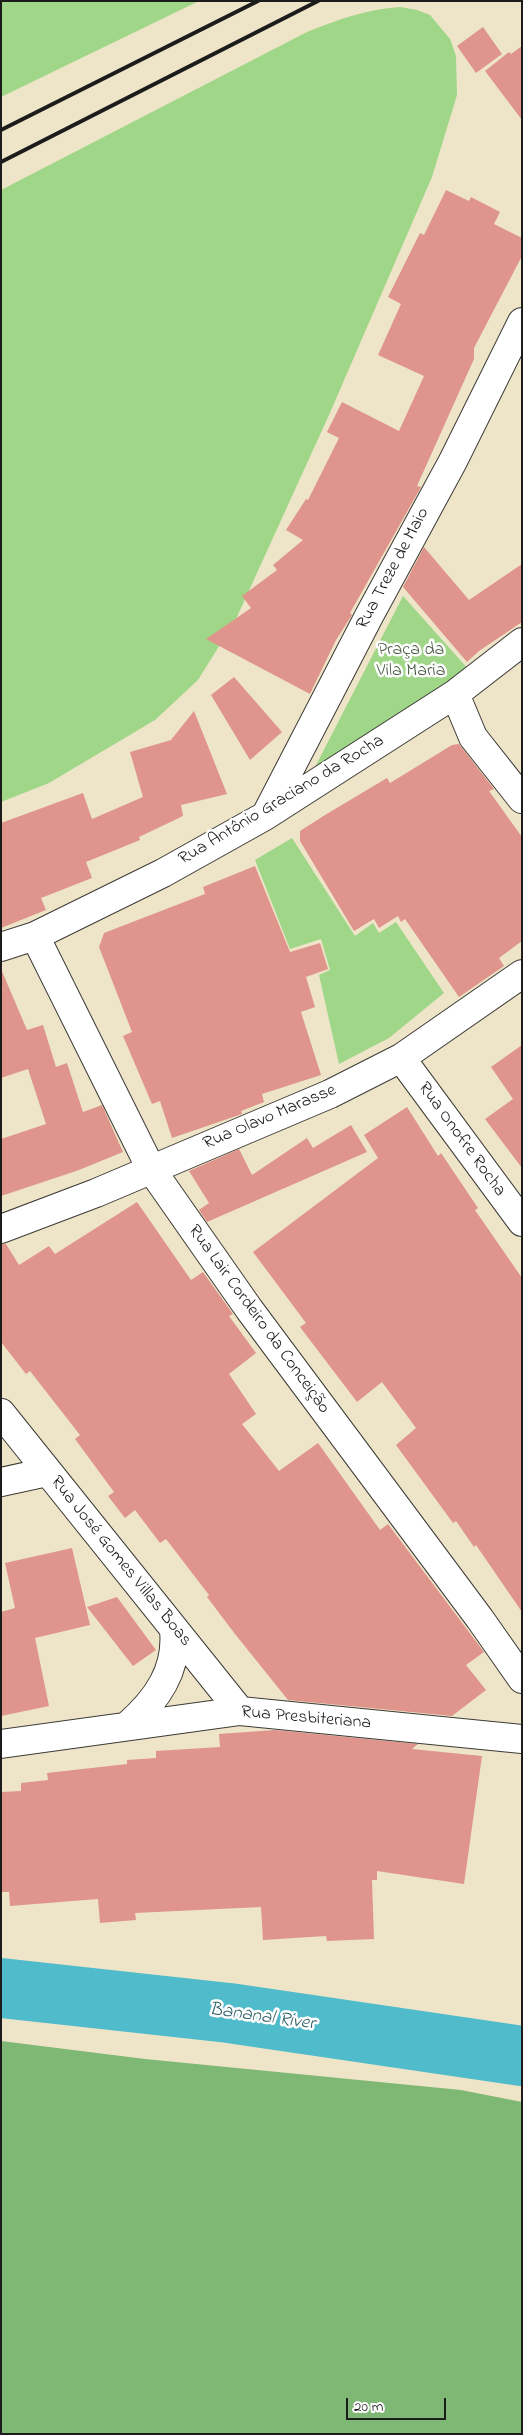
<!DOCTYPE html>
<meta charset="utf-8">
<style>
body{margin:0}
#map{position:relative;width:523px;height:2435px;overflow:hidden;background:#eee5c8;font-family:"Indie Flower",sans-serif}
canvas{display:block}
.frame{position:absolute;inset:0;border:2px solid #1c1c1c;pointer-events:none}
.scale{position:absolute;left:346px;top:2398px;width:100px;height:22px;box-sizing:border-box;border:2px solid #1c1c1c;border-top:0;padding-left:6px;font-size:15px;line-height:18px;white-space:nowrap;color:#1c1c1c;-webkit-text-stroke:4px #fff;paint-order:stroke}
</style>
<div id="map">
<canvas width="523" height="2435"></canvas>
<div class="frame"></div>
<div class="scale">20 m</div>
</div>
<script>
const g = document.querySelector('canvas').getContext('2d');
g.lineJoin = 'round';
function fillPath(path, color) {
  g.fillStyle = color;
  g.fill(path, 'evenodd');
}
function stroke(path, color, width, dash) {
  g.strokeStyle = color;
  g.lineWidth = width;
  g.lineCap = dash ? 'butt' : 'round';
  g.setLineDash(dash || []);
  g.stroke(path);
}
function drawText(font, color, halo, rows, align = 'center') {
  g.font = font + ' "Indie Flower",sans-serif';
  g.lineWidth = 5;
  g.setLineDash([]);
  g.textBaseline = 'middle';
  g.strokeStyle = halo;
  g.fillStyle = color;
  for (const [text, x, y, turn = 0] of rows) {
    g.save();
    g.translate(x, y);
    g.rotate((+turn || 0) * Math.PI / 180);
    g.textAlign = isNaN(turn) ? turn : align;
    if (halo) g.strokeText(text, 0, 0);
    g.fillText(text, 0, 0);
    g.restore();
  }
}
const green = new Path2D(`
 M1 1H199L1 97Z
 M400 7 417 10 430 15 450 39 456 56 457 95 432 177 329 415 236 619 198 680 155 720 49 783 1 802V190L307 32C338 20 366 9 400 7Z
 M403 596 469 670 314 769Z
 M292 838 355 936 373 923 379 933 396 922 444 993 389 1038 339 1064 319 975 330 970 321 939 290 949 255 860Z`);
const forest = new Path2D(`
 M1 2041 145 2059 461 2090 522 2102V2434H1Z`);
const river = new Path2D(`
 M1 1988 229 2013 522 2056`);
const building = new Path2D(`
 M483 27 502 54 476 73 457 46Z
 M522 46V120L485 71 509 52 511 54Z
 M446 190 469 201 471 197 500 212 494 224 522 238V256L474 348V359L417 486 421 487 350 613 352 615 336 640 310 694 206 639 251 608 242 596 277 570 273 565 303 540 286 530 306 499 308 500 339 438 327 432 342 402 399 431 424 376 378 355 401 304 388 297 420 233 424 235Z
 M424 547 469 600 522 564V622L479 651 467 662 403 587Z
 M234 677 282 732 250 760 211 695Z
 M194 711 227 794 181 805 183 816 139 837 140 840 86 862 92 878 41 898 46 910 1 928V823L83 793 92 819 143 797 130 752 171 740Z
 M459 744 494 789 489 791 522 837V941L499 958 504 966 459 997 405 919 401 922 398 916 379 928 374 919 354 931 300 841V831L325 815 387 778 390 783 452 745Z
 M255 866 290 952 320 943 328 969 306 977 315 1007 301 1012 321 1075 262 1094 264 1102 241 1111 242 1114 172 1138 160 1101 152 1104 123 1036 132 1032 99 947 104 933 205 894 203 887Z
 M1 969 27 1030 43 1025 56 1067 67 1063 83 1112 102 1105 123 1152 79 1170 1 1196V1139L46 1124 28 1069 1 1078Z
 M522 1045V1168L485 1119 513 1099 491 1067Z
 M407 1107 438 1156 441 1153 478 1208 475 1210 522 1278V1612L476 1545 474 1547 456 1521 453 1523 396 1445 416 1428 382 1382 357 1402 300 1327 306 1323 253 1252 378 1158 364 1135Z
 M351 1125 367 1152 207 1222 199 1210 209 1203 189 1171 239 1149 252 1175 307 1138 313 1148Z
 M137 1202 191 1280 203 1272 233 1314 229 1316 256 1353 229 1374 256 1414 242 1424 279 1471 318 1443 380 1530 388 1524 484 1652 466 1665 486 1690 452 1716 288 1700 235 1634 207 1597 209 1595 166 1539 160 1543 135 1510 125 1518 108 1496 114 1492 75 1439 80 1435 30 1371 26 1374 1 1342V1244H6L19 1265 49 1246 55 1254Z
 M72 1548 90 1625 35 1638 49 1706 1 1716V1612L15 1608 5 1563Z
 M117 1597 156 1650 133 1666 87 1607Z
 M275 1730 418 1744 412 1749 482 1756 464 1884 377 1871V1880H372L374 1939 327 1941 326 1936 263 1940 261 1907 135 1913 136 1920 100 1923 98 1899 10 1906 9 1892H1V1792L21 1791V1783L48 1780 47 1773 127 1764V1760L156 1758V1751L220 1747 219 1734Z`);
const minor = new Path2D(`
 M455 694 473 737 522 799
 M266 815 369 616 453 461 522 322
 M35 936 151 1169 249 1309 480 1619 522 1679
 M1 947 35 936 163 873 265 816 455 694 522 642
 M401 1058 522 1222
 M1 1229 96 1193 330 1094 401 1058 522 974
 M1 1413 240 1711
 M1 1482 47 1472
 M127 1726C157 1700 178 1670 174 1630
 M1 1744 240 1711 522 1739`);
const rail = new Path2D(`
 M1 130 258 1
 M1 162 318 1`);
const streetNames = [
 ["Rua Treze de Maio",394,569,-62],
 ["Rua Antônio Graciano da Rocha",282,801,-31],
 ["Rua Olavo Marasse",270,1118,-23],
 ["Rua Onofre Rocha",461,1140,54],
 ["Rua Lair Cordeiro da Conceição",258,1320,54],
 ["Rua José Gomes Villas Boas",120,1562,51],
 ["Rua Presbiteriana",306,1719,5]
];
const parkNames = [
 ["Praça da",411,651],
 ["Vila Maria",411,672]
];
const waterNames = [
 ["Bananal River",262,2018,8]
];
fillPath(green, '#9fd688');
fillPath(forest, '#7fb774');
stroke(river, '#4fbbcb', 60);
fillPath(building, '#df948c');
stroke(minor, '#3c3a36', 30);
stroke(minor, '#fff', 28);
stroke(rail, '#1c1c1c', 4);
drawText('18px', '#1c1c1c', '#fff', streetNames);
drawText('18px', '#4a5d42', '#fff', parkNames);
drawText('italic 19px', '#33646b', '#fff', waterNames);
</script>
